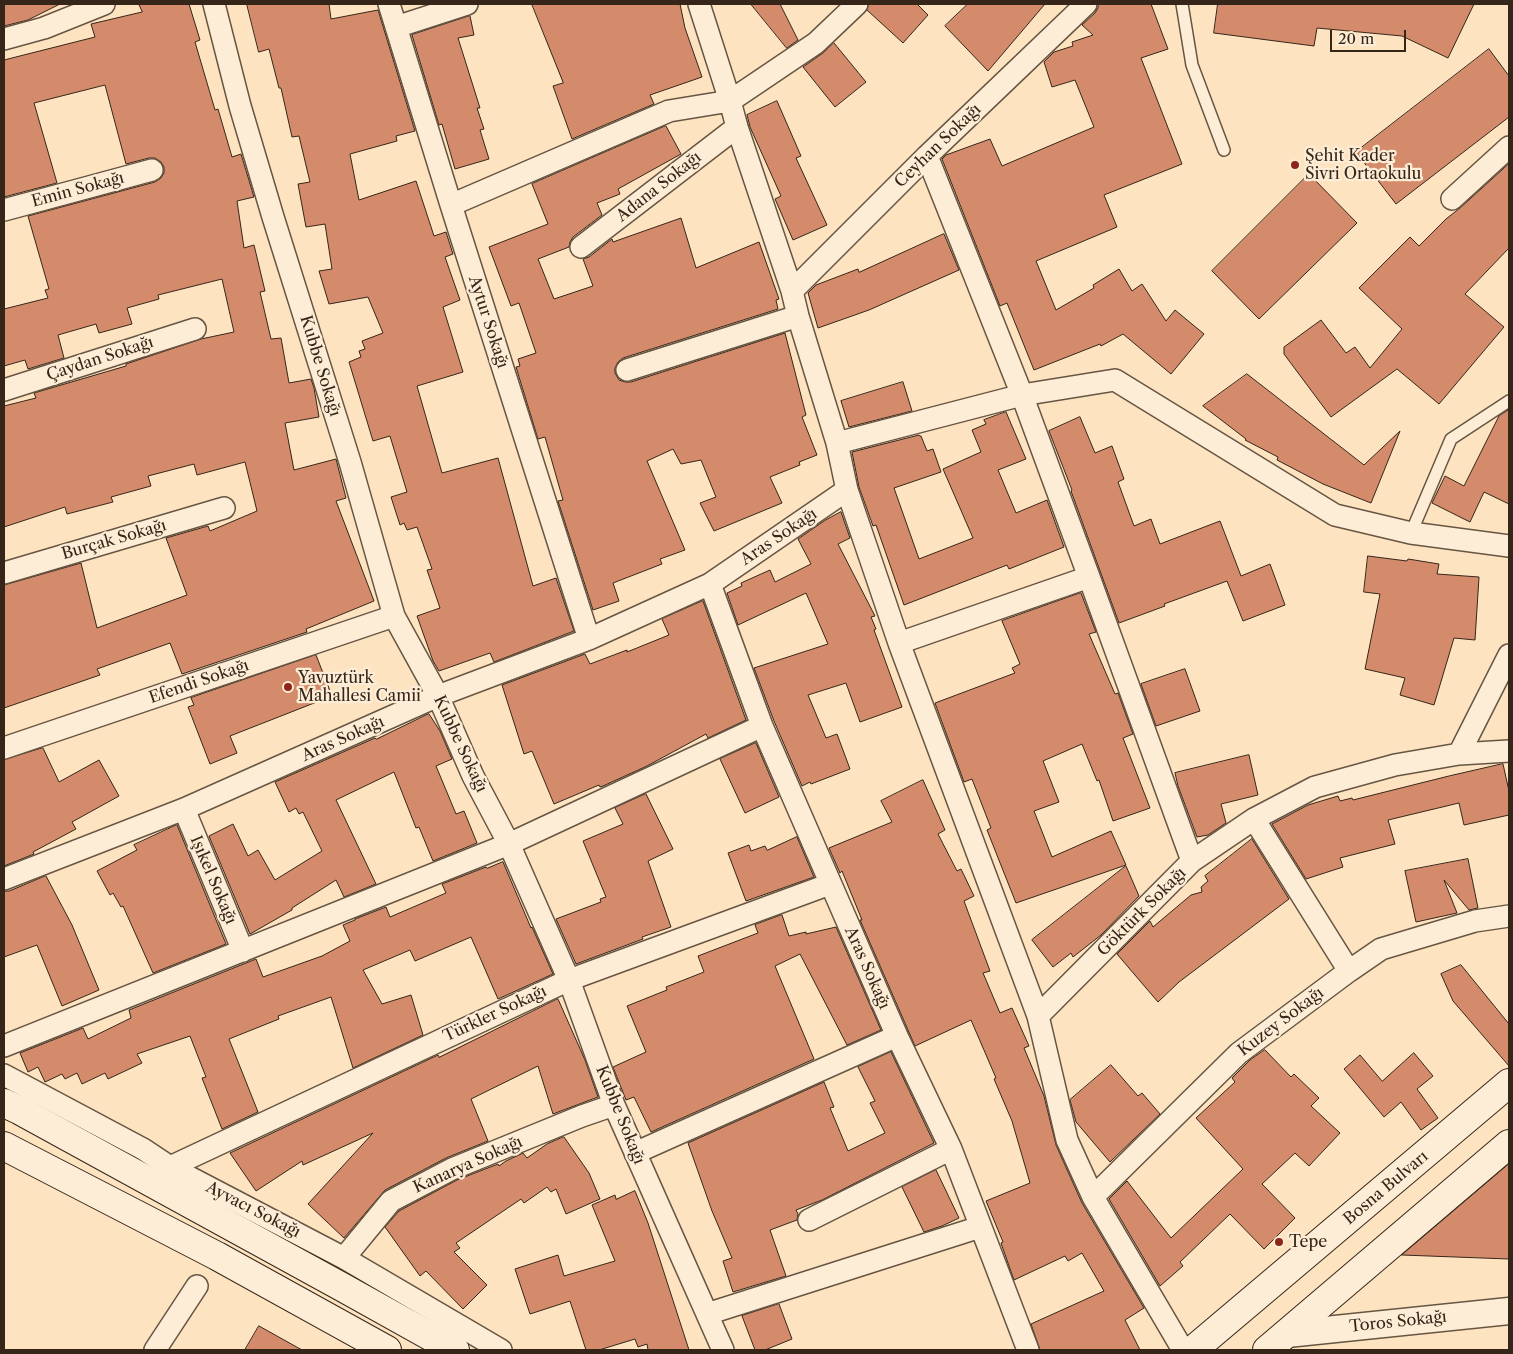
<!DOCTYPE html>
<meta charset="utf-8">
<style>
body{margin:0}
#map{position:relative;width:1513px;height:1354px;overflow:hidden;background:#fde3c0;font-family:"Libre Caslon Text",serif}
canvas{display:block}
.frame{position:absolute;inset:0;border:5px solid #352619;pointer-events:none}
.scale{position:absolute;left:1330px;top:30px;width:76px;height:22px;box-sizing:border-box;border:2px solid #352619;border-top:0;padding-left:6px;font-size:15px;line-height:18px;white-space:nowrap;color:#352619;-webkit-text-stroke:4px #feedd6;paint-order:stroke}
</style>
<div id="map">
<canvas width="1513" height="1354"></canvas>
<div class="frame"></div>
<div class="scale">20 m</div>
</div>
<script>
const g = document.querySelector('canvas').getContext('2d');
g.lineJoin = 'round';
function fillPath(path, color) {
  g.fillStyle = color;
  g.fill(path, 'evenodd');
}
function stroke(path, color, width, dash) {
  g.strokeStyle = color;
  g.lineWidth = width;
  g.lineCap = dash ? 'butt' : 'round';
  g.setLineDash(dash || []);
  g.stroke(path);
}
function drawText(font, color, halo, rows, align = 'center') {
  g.font = font + ' "Libre Caslon Text",serif';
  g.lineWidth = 4.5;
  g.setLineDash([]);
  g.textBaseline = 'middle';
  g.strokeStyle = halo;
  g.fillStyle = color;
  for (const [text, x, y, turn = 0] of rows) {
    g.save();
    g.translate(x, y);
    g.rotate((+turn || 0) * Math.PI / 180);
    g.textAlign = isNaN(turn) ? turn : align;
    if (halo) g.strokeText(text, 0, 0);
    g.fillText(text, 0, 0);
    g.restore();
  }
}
const building = new Path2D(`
 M4 4H60L28 20 4 26Z
 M139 4H189L200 40 195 42 215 110 218 109 232 157 241 154 254 197 237 201 244 248 254 245 265 291 260 292 271 339 281 338 289 383 311 379 314 388 319 417 285 423 294 470 336 459 346 498 336 501 374 601 306 629 307 632 182 674 170 643 97 669 100 675 4 708V585L81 563 97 628 187 595 166 538 208 526 210 531 257 511 245 462 197 475 194 464 148 476 151 486 111 497 113 502 67 514 65 507 4 527V406L36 398 34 393 126 366V364L201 339 234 332 222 279 158 295 159 299 127 308 132 324 99 333 96 324 58 335 64 358 28 369 25 360 4 366V309L48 298 45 290 49 289 28 216 155 182 161 178 164 173V167L161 162 155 158H149L126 164 105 85 34 103 57 183 4 197V60L95 37 91 24 142 12Z
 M247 4H329L331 19 378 10 415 131 396 136 397 141 350 154 359 200 416 181 434 236 446 232 453 254 445 257 460 300 443 307 463 372 417 386 442 473 498 458 533 586 556 578 574 631 494 662 490 653 439 671 433 661 417 616 440 608 427 570 432 569 417 527 407 530 404 523 400 525 391 497 407 492 390 436 373 441 349 362 361 357 359 351 365 349 362 341 383 333 368 297 329 304 319 271 332 269 325 224 306 227 298 184 310 182 299 136 292 137 281 88H279L269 49 259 52Z
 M532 4H680L685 28 702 77 650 95 654 104 572 139 553 86 563 83Z
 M751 4H780L798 40 787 48Z
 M869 4H917L928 15 903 43 867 10Z
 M968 4H1045L988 71 945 26Z
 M1098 4H1151L1168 49 1141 58 1182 164 1104 195 1117 227 1036 261 1056 310 1094 288 1093 285 1119 269 1132 291 1142 284 1166 321 1175 310 1204 334 1171 374 1123 334 1101 346 1100 344 1034 370 1007 303 1000 306 942 159 946 155 990 139 1002 166 1094 127 1075 80 1052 87 1044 62 1054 52 1073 46 1072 42 1093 35 1082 25 1095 13 1098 8Z
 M1218 4H1474L1448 58 1402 36 1317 28 1314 46 1214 33Z
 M470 16 474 35 458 38 480 108H477L484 129 480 130 489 159 455 169 442 124 439 125 412 35Z
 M834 43 866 82 835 107 803 67 823 53Z
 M1489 49 1509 76V117L1396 204 1356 152Z
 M777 101 801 156 796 158 827 225 793 240 775 199 781 196 750 127 747 115Z
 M666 126 681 154 618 189 620 194 597 203 602 215 573 237 570 242 569 247 538 259 554 299 593 286 583 259 589 257 612 239 613 242 681 218 696 268 759 242 779 299 776 300 778 309 623 358 618 362 615 368V373L619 380 625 382H631L785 333 806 415 802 417 817 455 799 462 800 465 770 477 782 503 714 531 700 503 716 497 701 460 681 464 673 449 647 461 685 550 660 559 662 564 613 583 619 601 593 610 558 501 563 500 545 437 538 439 516 367 520 366 518 359 536 353 519 303 511 306 489 247 548 224 532 184Z
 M1509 164V248L1465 294 1504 327 1439 404 1397 369 1331 417 1284 354V347L1321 320 1346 353 1355 347 1370 368 1402 329 1359 288 1410 237 1419 246 1446 219 1460 208Z
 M1309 174 1357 223 1259 319 1212 271Z
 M944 234 959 270 869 310 818 328 808 293 816 285 858 269 859 272Z
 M1247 374 1364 465 1400 431 1371 503 1323 484 1277 460 1278 457 1245 440 1246 439 1203 406Z
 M903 382 912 411 849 427 841 401Z
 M1509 410V504L1484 492 1470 522 1432 503 1445 476 1464 486 1499 416Z
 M1006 412 1026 459 998 470 1016 513 1047 500 1064 547 1009 569 1007 565 904 605 876 525 873 526 859 487 852 452 919 435 920 436H921L927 451 933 449 941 472 894 488 919 559 973 538 943 469 981 452 972 430 986 424 984 420Z
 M1080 417 1095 453 1112 446 1124 479 1118 482 1134 526 1151 519 1160 544 1220 521 1241 576 1270 564 1285 605 1243 621 1227 581 1164 604 1165 606 1119 623 1071 491 1072 490 1049 431Z
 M841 512 850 538 838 544 875 616 871 617 876 629 874 630 902 707 860 722 846 683 808 695 826 738 837 734 850 769 811 784 810 782 802 786 774 721 754 668 828 644 806 593 738 625 727 593 742 586 741 583 770 570 775 582 811 564 798 539 824 521Z
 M1368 556 1407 561 1408 559 1439 564 1437 574 1479 577 1475 640 1454 638 1434 705 1400 695 1405 678 1365 669 1380 594 1364 592Z
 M1081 593 1096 632 1089 634 1115 694 1118 693 1133 734 1123 738 1150 808 1113 821 1099 780 1097 781 1082 744 1043 761 1059 802 1034 811 1052 857 1111 831 1126 865 1016 903 987 830 991 828 972 779 964 782 935 703 1015 673 1012 668 1020 664 1002 621Z
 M703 601 746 720 708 738 706 734 647 766 603 786 600 787 599 785 554 804 532 751 524 754 502 685 585 654 590 664 627 650V652L669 635 662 619Z
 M316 655 332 696 230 736 237 753 210 764 188 707 194 705 191 698Z
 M1185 669 1200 711 1156 726 1141 684Z
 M429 714 440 731 452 759 436 766 456 814 464 811 477 843 433 861 419 827 416 828 394 772 336 800 376 884 344 897 336 880 292 908V910L250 934 209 836 233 824 248 856 258 850 275 880 322 851 303 812 299 814 296 808 289 812 275 782 375 738 376 739Z
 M756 743 779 797 745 813 720 759Z
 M43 748 59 782 99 760 119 796 72 822 76 829 33 852 34 854 4 866V760Z
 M1249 755 1258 795 1221 804 1226 823 1208 835 1197 837 1178 786 1175 773Z
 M1503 764 1509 791V815L1464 825 1459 803 1388 820 1395 844 1340 858 1343 867 1306 879 1272 824 1308 805 1338 796 1340 801 1352 798 1353 800 1449 776Z
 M923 780 945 830 938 834 957 871 961 869 974 896 964 901 990 971 983 973 1000 1013 1012 1008 1029 1046 1024 1048 1044 1096 1056 1145 1082 1203 1144 1308 1125 1320 1140 1350H1040L1031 1324 1104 1291 1082 1253 1068 1261 1065 1256 1014 1280 1001 1243 1003 1242 986 1201 1030 1183 1012 1121 994 1079 996 1078 971 1020 915 1046 860 920H862L842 871 840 873 829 848 892 822 881 801Z
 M646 794 673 849 648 861 671 927 642 937 643 939 576 964 556 919 601 902 600 899 606 897 583 841 623 824 615 808Z
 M177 825 226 944 153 973 123 906 121 907 113 893 110 895 97 871 137 850 134 845Z
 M797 837 814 877 746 901 728 853 749 845 751 851 765 846 767 850Z
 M1252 839 1289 899 1179 982 1158 1002 1117 954 1150 921 1153 927 1191 895 1202 892 1201 887 1208 881 1205 876Z
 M1468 859 1478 908 1469 910 1444 880 1457 913 1416 922 1405 871Z
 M503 862 531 928 532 927 553 974 498 999 471 937 415 961 410 950 363 970 382 1004 411 995 423 1035 353 1068 331 997 278 1016 279 1019 229 1039 258 1112 222 1129 202 1078 206 1077 190 1036 137 1054 142 1063 108 1079 105 1073 82 1084 77 1073 65 1079 62 1074 45 1082 38 1067 28 1072 20 1053 83 1028 88 1039 131 1018 129 1010 256 959 263 977 322 956 350 941 343 925 355 920V919L386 907 390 917 446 893 442 884 486 867 487 868Z
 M1126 866 1139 896 1101 935 1073 957 1071 953 1053 967 1032 940Z
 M46 876 72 925 99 990 62 1006 37 945 4 957V891H9Z
 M782 915 789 936 806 932V934L836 927 881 1030 847 1045 800 954 775 966 814 1059 651 1132 634 1097 626 1100 613 1067 646 1052 627 1006 667 990 666 987 704 972 698 956 758 933 755 925Z
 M1461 965 1509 1024V1066L1453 1001 1441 974Z
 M558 999 585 1060 598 1097 553 1114 538 1066 471 1099 488 1141 446 1158 385 1190 344 1238 308 1204 373 1133 303 1165 302 1161 256 1191 230 1153 438 1055 439 1057Z
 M1265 1050 1291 1077 1294 1074 1319 1098 1311 1106 1340 1133 1309 1166 1295 1153 1262 1184 1295 1218 1264 1249 1230 1214 1180 1262 1183 1266 1160 1286 1109 1199 1127 1181 1171 1238 1243 1169 1196 1118 1235 1082 1232 1078 1250 1060Z
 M891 1052 934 1143 822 1200 796 1210 798 1214 797 1220 770 1230 786 1276 733 1292 723 1261 732 1258 712 1211 688 1143 824 1082 834 1107 830 1108 848 1151 885 1133 870 1103 875 1101 858 1067Z
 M1414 1053 1433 1076 1417 1089 1438 1118 1421 1130 1401 1102 1384 1117 1344 1069 1360 1055 1382 1081Z
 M1111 1065 1138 1096 1142 1093 1160 1114 1110 1162 1076 1122 1070 1100Z
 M564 1137 589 1173 600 1199 566 1214 556 1189 551 1192 547 1187 524 1203 521 1199 456 1243 460 1248 454 1252 487 1285 463 1309 426 1271 420 1276 385 1227 399 1211 457 1180 498 1164 499 1166 506 1161 523 1153 527 1158 547 1144Z
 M1509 1164V1259L1402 1255Z
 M936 1170 959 1218 942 1226 924 1232 902 1187Z
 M635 1191 648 1223 689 1350H648L647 1344 638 1347 635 1339 599 1350H586L570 1301 530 1314 515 1269 558 1255 564 1276 615 1261 592 1205 615 1195 616 1199Z
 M779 1304 792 1339 765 1350H755L742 1316Z
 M259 1326 302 1350H245Z`);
const service = new Path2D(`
 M1182 4 1192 65 1224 150
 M1411 533 1451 439 1509 401`);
const minor = new Path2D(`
 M214 4 240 106 273 217 350 462 394 616 438 696 473 776 509 844 569 980 614 1105 723 1350
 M389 4 451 205 589 639
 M699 4 730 101 737 127 792 291 798 316 837 443 847 490 899 643 1038 1016 1067 1140 1093 1197 1183 1350
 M396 27 467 4
 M4 39 44 28 104 4
 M927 156 1022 395 1089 577 1192 861
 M1452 199 1509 147
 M451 205 669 111 730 101 816 43 857 4
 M4 210 152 170
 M581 247 737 127
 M792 291 927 156 1086 4
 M627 370 798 316
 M4 390 195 329
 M837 443 1022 395 1115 380 1335 515 1411 533 1509 546
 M4 573 224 508
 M710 584 762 726 897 1036 951 1149 1028 1350
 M899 643 1089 577
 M4 748 394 616
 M1459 754 1509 655
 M184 809 243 951
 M1254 819 1349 971
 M4 879 184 809 438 696 589 639 710 584 847 490
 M1038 1016 1192 861 1254 819 1315 787 1395 765 1459 754 1509 751
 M4 1046 509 844 762 726
 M4 1075 143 1149 170 1167 344 1258 501 1350
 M635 1153 897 1036
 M170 1167 569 980 830 884
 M1093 1197 1239 1053 1349 971 1381 949 1475 921 1509 916
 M809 1220 951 1149
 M344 1258 391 1201 452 1169 582 1116 614 1105
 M707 1314 980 1227
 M155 1350 197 1286`);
const tertiary = new Path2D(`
 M1287 1334 1509 1311`);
const secondary = new Path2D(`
 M4 1103 19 1110 342 1287 455 1350
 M4 1146 217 1256 387 1350
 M1193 1350 1509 1083
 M1267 1350 1509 1144`);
const markers = [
 [1295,165,5,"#8f2418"],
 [288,687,5,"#8f2418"],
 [1279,1242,5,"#8f2418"]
];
const streetNames = [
 ["Ceyhan Sokağı",938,146,-44],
 ["Adana Sokağı",659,187,-38],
 ["Emin Sokağı",78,190,-15],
 ["Aytur Sokağı",488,322,72],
 ["Çaydan Sokağı",100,359,-18],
 ["Kubbe Sokağı",320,366,73],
 ["Aras Sokağı",779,537,-34],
 ["Burçak Sokağı",114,540,-16],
 ["Efendi Sokağı",199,682,-19],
 ["Aras Sokağı",343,739,-24],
 ["Kubbe Sokağı",460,744,65],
 ["Işıkel Sokağı",213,880,67],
 ["Göktürk Sokağı",1142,912,-45],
 ["Aras Sokağı",867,968,66],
 ["Türkler Sokağı",495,1014,-25],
 ["Kuzey Sokağı",1281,1022,-37],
 ["Kubbe Sokağı",620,1115,68],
 ["Kanarya Sokağı",468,1165,-24],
 ["Bosna Bulvarı",1386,1188,-40],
 ["Ayvacı Sokağı",253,1210,27],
 ["Toros Sokağı",1398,1322,-6]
];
const poiNames = [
 ["Şehit Kader",1305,156],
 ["Sivri Ortaokulu",1305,174],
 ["Yavuztürk",298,678],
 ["Mahallesi Camii",298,696],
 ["Tepe",1289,1242]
];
fillPath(building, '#d48b6b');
stroke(building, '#352619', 1);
stroke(service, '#675543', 14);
stroke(minor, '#675543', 24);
stroke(tertiary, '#675543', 29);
stroke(secondary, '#352619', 30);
stroke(service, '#feedd6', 11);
stroke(minor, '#feedd6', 21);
stroke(tertiary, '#feedd6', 26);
stroke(secondary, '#feedd6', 28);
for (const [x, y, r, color] of markers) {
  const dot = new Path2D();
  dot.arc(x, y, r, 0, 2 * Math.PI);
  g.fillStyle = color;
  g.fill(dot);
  stroke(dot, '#feedd6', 2);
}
drawText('16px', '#352619', '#feedd6', streetNames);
drawText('16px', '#352619', '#feedd6', poiNames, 'left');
</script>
